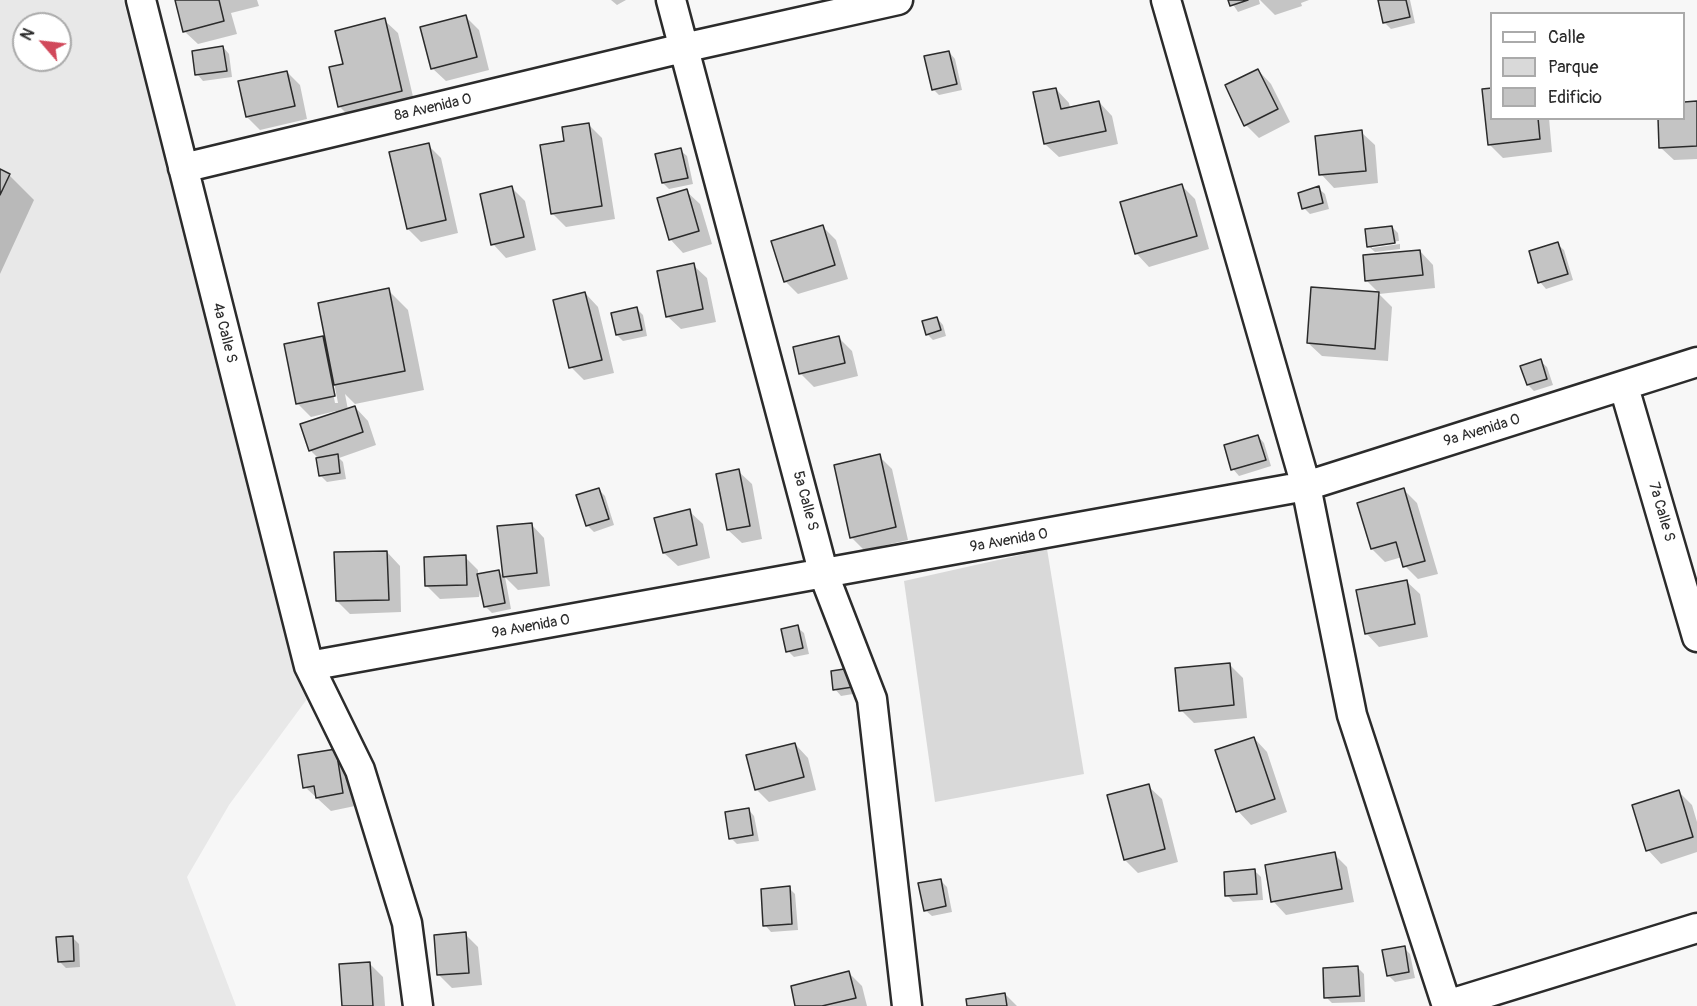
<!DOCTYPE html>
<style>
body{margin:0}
#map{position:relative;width:1697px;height:1006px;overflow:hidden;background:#f7f7f7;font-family:Pangolin,sans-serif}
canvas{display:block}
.legend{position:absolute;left:1490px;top:12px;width:195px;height:108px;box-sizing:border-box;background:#fff;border:2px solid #aaa;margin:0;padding:8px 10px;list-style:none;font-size:18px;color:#2b2b2b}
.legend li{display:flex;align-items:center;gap:12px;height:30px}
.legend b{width:30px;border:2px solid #aaa}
.north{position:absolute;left:12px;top:12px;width:60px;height:60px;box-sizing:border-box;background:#fff;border:2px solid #aaa;border-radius:50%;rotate:298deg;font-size:16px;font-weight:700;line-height:24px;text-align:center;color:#2b2b2b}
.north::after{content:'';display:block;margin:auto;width:21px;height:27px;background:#d1495b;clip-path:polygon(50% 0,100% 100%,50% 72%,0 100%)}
</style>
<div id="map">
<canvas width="1697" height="1006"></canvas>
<ul class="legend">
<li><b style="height:8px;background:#fff"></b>Calle</li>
<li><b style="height:16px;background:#d9d9d9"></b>Parque</li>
<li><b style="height:16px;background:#c4c4c4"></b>Edificio</li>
</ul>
<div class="north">N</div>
</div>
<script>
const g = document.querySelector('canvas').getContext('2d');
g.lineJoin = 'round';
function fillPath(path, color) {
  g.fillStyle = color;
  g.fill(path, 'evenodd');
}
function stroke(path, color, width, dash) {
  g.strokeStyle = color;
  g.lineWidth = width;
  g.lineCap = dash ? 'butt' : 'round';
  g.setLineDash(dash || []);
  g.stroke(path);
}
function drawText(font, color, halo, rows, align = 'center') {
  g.font = font + ' Pangolin,sans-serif';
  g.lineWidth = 4.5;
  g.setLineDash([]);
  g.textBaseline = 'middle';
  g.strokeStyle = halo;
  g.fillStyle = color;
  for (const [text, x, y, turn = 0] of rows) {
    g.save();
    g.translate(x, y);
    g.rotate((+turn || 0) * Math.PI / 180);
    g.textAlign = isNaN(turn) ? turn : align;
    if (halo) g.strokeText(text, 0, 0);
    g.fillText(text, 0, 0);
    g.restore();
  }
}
const built = new Path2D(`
 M0 0H123L321 680 229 805 187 877 236 1006H0ZM24 24H60V60H24Z`);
const green = new Path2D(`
 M1047 549 1084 774 935 802 904 581Z`);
const shadow = new Path2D(`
 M176 0H257L259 6 231 13 237 34 198 44 184 31Z
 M611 0H626L617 5Z
 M1230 0H1259L1260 4 1238 12Z
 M1260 0H1309L1301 3 1302 6 1275 15Z
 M1378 0H1410L1415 23 1391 29 1385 23Z
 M466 17 479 30 489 70 446 81 432 68Z
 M384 20 398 33 415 105 353 120 340 107 345 65Z
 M223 47 229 54 232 77 203 81 197 74Z
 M949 52 955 59 962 90 939 95 933 89Z
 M1258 70 1271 84 1290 122 1259 138 1246 125Z
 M287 72 300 85 307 119 260 130 247 117Z
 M1056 89 1069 103 1070 108 1099 102 1112 116 1118 144 1059 157 1045 144Z
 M1697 103V159L1674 160 1660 147 1684 118V104Z
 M1492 118H1549L1552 152 1503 158 1490 145Z
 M588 124 602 138 615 219 566 227 553 214 542 146 566 142Z
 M1361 132 1375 145 1378 183 1334 188 1321 174Z
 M428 145 441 158 458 233 421 242 408 229Z
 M680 150 687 156 693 184 669 189 663 183Z
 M0 171 9 175 34 200 0 274Z
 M1181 185 1195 199 1209 249 1149 267 1136 253Z
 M512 188 525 201 536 250 506 258 493 244Z
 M1318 188 1325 194 1329 209 1310 214 1304 208Z
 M686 191 700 204 712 244 683 253 670 239Z
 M823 227 836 240 848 279 798 294 785 281Z
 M1392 227 1398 233 1399 241 1372 244V248L1400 244V249L1375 252 1368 246Z
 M1557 244 1564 250 1573 280 1546 289 1540 282Z
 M1420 251 1433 265 1435 288 1379 294 1392 307 1388 361 1322 356 1308 343 1313 288 1380 294 1367 281Z
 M693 265 707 278 716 322 681 329 667 316Z
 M388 290 408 310 424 390 355 404 345 394 348 410 355 407 368 421 376 445 339 458 343 462 346 479 327 482 321 476 318 458 310 450 336 411 311 417 297 403 323 338 327 342ZM325 351H328L338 403H335Z
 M585 293 598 307 614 373 584 380 571 367Z
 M637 309 643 315 647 336 623 341 617 335Z
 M937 318 943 325 946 336 933 340 927 334Z
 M839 338 852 351 858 376 814 387 800 373Z
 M1540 361 1547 367 1553 385 1534 391 1528 385Z
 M1258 436 1264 443 1271 466 1239 476 1233 469Z
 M879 456 892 469 908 540 864 550 851 537Z
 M738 471 752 484 762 539 742 543 728 530 718 475Z
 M599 490 605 496 614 525 594 532 587 525Z
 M1404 490 1417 503 1438 574 1418 579 1405 566 1402 557 1385 562 1372 549Z
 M689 511 703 524 710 558 678 566 664 553Z
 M531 524 544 538 550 586 518 590 505 577 511 609 492 613 485 606 481 583 479 597 440 599 427 586 465 557 478 570V575L498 571 504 577 499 527Z
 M387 552 400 566 401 612 350 614 337 601Z
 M1406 581 1420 594 1428 637 1379 647 1366 633Z
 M797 627 804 633 809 654 794 657 788 651Z
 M1229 664 1243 678 1247 718 1194 723 1181 710Z
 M851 670 859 693 841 696 835 689Z
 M1254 738 1267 752 1287 812 1251 825 1238 811Z
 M795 744 808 758 816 790 769 802 756 789Z
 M335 750 348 764 355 806 331 811 305 787Z
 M1148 786 1162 799 1178 862 1138 873 1125 860Z
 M1679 792 1692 805 1697 822V852L1661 864 1648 850Z
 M748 809 754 816 759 841 737 844 731 838Z
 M1334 854 1347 867 1354 902 1286 915 1273 901Z
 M1255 871 1261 877 1263 900 1233 902 1227 895Z
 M940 880 947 887 952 912 932 916 925 910Z
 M789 888 795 894 798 930 771 932 765 925Z
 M465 934 478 947 482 985 452 988 438 974Z
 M72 937 79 944 80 967 66 968 60 962Z
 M1404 948 1410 954 1415 978 1395 982 1388 975Z
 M369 963 383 977 385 1006H343Z
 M1357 967 1364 974 1365 1002 1332 1003 1326 997Z
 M849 973 862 986 867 1006H797Z
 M1005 994 1017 1006H969Z`);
const building = new Path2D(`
 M175 0H219L224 21 183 32Z
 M1228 0H1248L1230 6Z
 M1378 0H1406L1410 17 1383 23Z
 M466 15 477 57 431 69 420 27Z
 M385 18 402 91 338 107 329 67 343 64 335 31Z
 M223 46 227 71 195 75 192 51Z
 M949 51 957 84 932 90 924 56Z
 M1258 69 1278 109 1244 126 1225 85Z
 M287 71 295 106 246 117 238 81Z
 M1056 88 1061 109 1099 101 1106 131 1044 144 1033 92Z
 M1492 88V118H1538L1540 139 1488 145 1482 89Z
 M1697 101V146L1659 148 1658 118H1684V102Z
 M589 123 602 206 551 214 540 145 564 141 562 127Z
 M1362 130 1366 171 1319 175 1315 136Z
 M429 143 446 220 407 229 389 152Z
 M681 148 688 178 662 183 655 154Z
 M0 169 10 174 0 195Z
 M1182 184 1197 236 1135 254 1120 202Z
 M512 186 524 237 491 245 480 194Z
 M1319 186 1323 203 1302 209 1298 193Z
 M687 189 699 231 669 240 657 198Z
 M823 225 835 265 784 282 771 241Z
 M1392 226 1395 243 1367 247 1365 229Z
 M1558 242 1568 274 1538 283 1529 251Z
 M1420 250 1423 275 1365 281 1363 255Z
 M694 263 703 309 666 317 657 271Z
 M1311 287 1379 292 1375 349 1307 343Z
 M389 288 405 371 334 385 318 303Z
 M585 292 602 360 569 368 553 300Z
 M637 307 642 330 616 335 611 313Z
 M937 317 941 330 926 335 922 321Z
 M323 336 335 396 296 404 284 344Z
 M839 336 845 363 799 374 793 347Z
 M1541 359 1547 379 1527 385 1520 366Z
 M355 406 363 432 309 451 300 424Z
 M1258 435 1266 460 1231 470 1224 445Z
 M338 454 340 473 319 476 316 458Z
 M880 454 896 527 850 538 834 465Z
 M739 469 750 526 727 530 716 474Z
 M599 488 609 519 586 526 576 495Z
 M1404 488 1425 561 1403 567 1396 542 1371 549 1357 503Z
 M690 509 697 545 663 553 654 518Z
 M532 523 537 573 503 577 497 526Z
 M387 551 389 600 336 601 334 552Z
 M466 555 467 585 425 586 424 557Z
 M499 570 505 603 484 607 477 574Z
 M1407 580 1415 624 1365 634 1356 590Z
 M798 625 803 648 786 652 781 629Z
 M1230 663 1234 705 1179 711 1175 668Z
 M851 668 853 687 833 690 831 671Z
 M1254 737 1275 799 1236 812 1215 750Z
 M795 743 804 777 755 790 746 755Z
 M336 749 343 793 316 798 314 786 303 788 298 755Z
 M1149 784 1165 849 1124 860 1107 795Z
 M1679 790 1693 837 1646 851 1632 805Z
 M749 808 753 835 729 839 725 812Z
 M1335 852 1342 889 1271 902 1265 865Z
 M1255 869 1257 894 1225 896 1224 872Z
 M941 879 946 906 924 911 918 883Z
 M790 886 792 924 763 926 761 889Z
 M466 932 469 973 437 975 434 935Z
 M73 936 74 961 58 962 56 937Z
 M1405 946 1409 972 1387 976 1382 950Z
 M370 962 373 1006H342L339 964Z
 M1358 966 1360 996 1324 998 1323 968Z
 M849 971 856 998 822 1006H795L791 986Z
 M1005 993 1007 1006H967L966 999Z`);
const street = new Path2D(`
 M141 0 309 666 360 770 407 923 418 1006
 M671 0 824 575 872 699 907 1006
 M1166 0 1306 486 1352 715 1447 1006
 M183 168 683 48 898 0
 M1624 387 1697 637
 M309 666 1306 486 1697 362
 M1447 1005 1697 928`);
const streetNames = [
 ["8a Avenida O",433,108,-13],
 ["4a Calle S",224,333,76],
 ["9a Avenida O",1482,431,-17],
 ["5a Calle S",805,501,75],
 ["7a Calle S",1661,512,74],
 ["9a Avenida O",1009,541,-10],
 ["9a Avenida O",531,627,-10]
];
fillPath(built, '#e8e8e8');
fillPath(green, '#d9d9d9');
fillPath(shadow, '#0003');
fillPath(building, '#c4c4c4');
stroke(building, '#2b2b2b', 1.5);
stroke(street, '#2b2b2b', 33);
stroke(street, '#fff', 28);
drawText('15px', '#2b2b2b', '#fff', streetNames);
</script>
